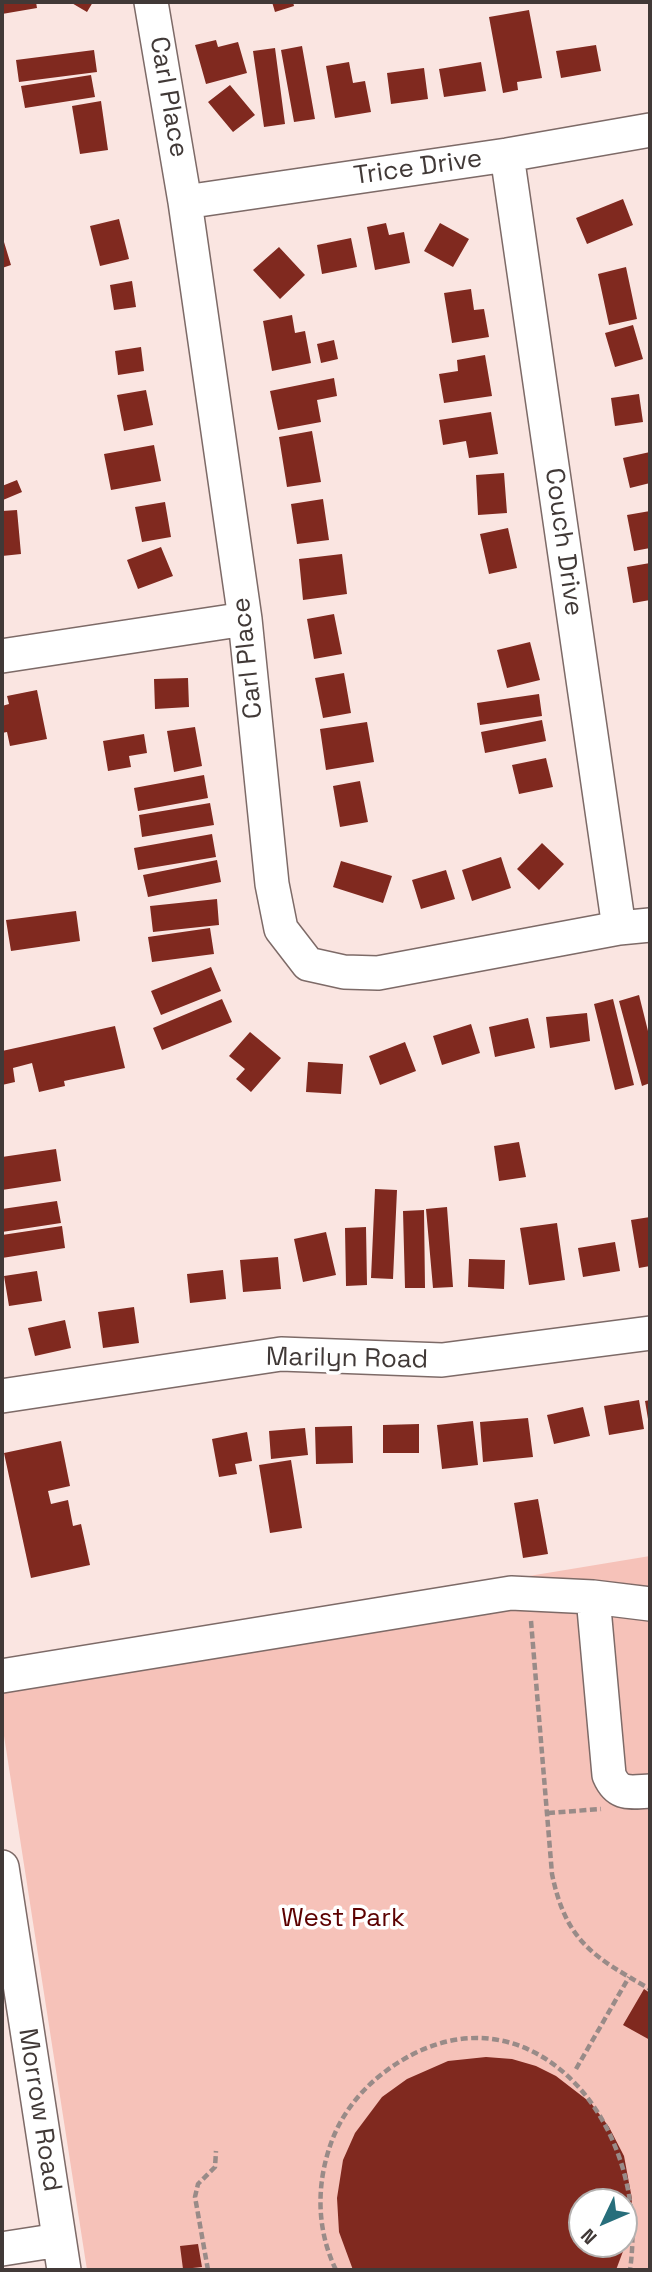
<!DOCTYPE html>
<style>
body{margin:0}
#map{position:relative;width:652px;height:2272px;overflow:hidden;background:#fae5e1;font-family:"Space Grotesk",sans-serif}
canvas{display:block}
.frame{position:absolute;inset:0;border:4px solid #413937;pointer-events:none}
.north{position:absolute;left:568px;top:2188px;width:70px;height:70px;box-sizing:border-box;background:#fff;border:2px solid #b3b0af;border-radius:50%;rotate:226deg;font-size:19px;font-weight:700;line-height:28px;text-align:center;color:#413937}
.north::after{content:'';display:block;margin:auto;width:24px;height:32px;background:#276e7b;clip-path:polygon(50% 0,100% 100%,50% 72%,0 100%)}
</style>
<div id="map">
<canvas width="652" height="2272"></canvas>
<div class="frame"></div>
<div class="north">N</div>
</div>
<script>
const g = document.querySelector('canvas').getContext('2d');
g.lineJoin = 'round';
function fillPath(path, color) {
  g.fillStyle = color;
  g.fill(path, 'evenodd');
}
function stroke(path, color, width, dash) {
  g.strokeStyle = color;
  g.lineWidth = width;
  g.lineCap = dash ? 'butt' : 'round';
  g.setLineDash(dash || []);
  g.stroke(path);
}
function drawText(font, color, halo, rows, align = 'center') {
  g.font = font + ' "Space Grotesk",sans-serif';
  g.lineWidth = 7;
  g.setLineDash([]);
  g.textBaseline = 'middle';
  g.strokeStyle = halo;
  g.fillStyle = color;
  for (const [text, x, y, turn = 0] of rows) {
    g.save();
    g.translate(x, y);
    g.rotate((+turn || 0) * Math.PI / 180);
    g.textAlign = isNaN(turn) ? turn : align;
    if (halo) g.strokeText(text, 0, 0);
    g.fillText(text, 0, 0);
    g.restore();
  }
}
const green = new Path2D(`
 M650 1556V2270H87L2 1723V1663ZM582 2202H624V2244H582Z`);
const building = new Path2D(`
 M2 2H36L37 8 2 14Z
 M70 2H93L87 12Z
 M272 2H293L294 6 275 12Z
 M529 10 542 78 517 82 518 90 503 93 489 17Z
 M216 40 218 47 238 42 247 73 206 84 195 45Z
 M596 45 601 71 561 78 556 51Z
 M302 46 315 119 294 122 281 50Z
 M275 48 285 124 264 127 253 51Z
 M94 50 97 72 19 82 16 60Z
 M349 62 353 83 365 81 371 112 335 118 326 66Z
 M481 62 486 91 444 97 439 69Z
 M424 68 428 99 391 104 387 73Z
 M91 75 95 97 25 108 21 86Z
 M230 85 255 115 233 132 208 102Z
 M101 101 108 150 80 154 72 106Z
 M623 199 633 225 587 244 576 218Z
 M119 219 129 259 100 266 90 226Z
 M386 223 389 235 404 232 410 263 375 270 367 227Z
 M440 223 469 239 453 267 424 251Z
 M351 238 357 267 322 274 317 245Z
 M4 242 11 265 2 268V243Z
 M279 247 305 275 280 299 253 270Z
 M626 267 637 319 609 325 598 274Z
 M132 281 136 307 114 310 110 285Z
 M471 289 474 310 484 309 489 337 452 343 444 293Z
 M292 315 295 333 305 331 311 363 272 371 263 321Z
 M633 325 643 359 615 367 605 333Z
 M334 340 338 359 321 363 317 344Z
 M141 347 144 371 118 375 115 351Z
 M485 355 492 396 444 403 439 374 458 371 457 360Z
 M334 378 337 396 317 400 321 422 278 430 270 391Z
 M146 390 153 425 124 431 117 395Z
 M639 394 643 422 615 426 611 398Z
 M491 412 498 454 469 458 466 441 443 445 439 420Z
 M312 431 321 482 287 487 279 437Z
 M154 445 161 481 111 490 104 454Z
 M650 452V483L630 488 623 458Z
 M504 473 507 513 478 515 476 475Z
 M17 480 22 492 3 500 2 486Z
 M323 499 329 540 297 544 291 504Z
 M165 502 171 537 142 542 135 507Z
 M17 510 21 554 2 556V511Z
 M650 511V548L634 551 627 515Z
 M508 528 517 568 489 574 480 534Z
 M161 547 173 576 138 589 127 560Z
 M342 554 347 594 303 600 299 559Z
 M650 563V600L633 603 627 567Z
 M334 614 342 654 314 659 307 619Z
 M530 642 540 680 507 688 497 650Z
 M344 673 351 713 323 718 315 678Z
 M188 678 189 707 155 709 154 679Z
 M37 690 47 739 10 746 7 732 2 733V706L9 704 7 696Z
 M539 694 542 716 480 725 477 703Z
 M542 720 546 741 485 753 481 732Z
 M367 722 374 762 326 770 320 729Z
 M195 727 202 766 174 772 167 731Z
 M144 734 147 753 129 756 131 767 108 771 103 741Z
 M546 758 553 787 519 794 512 765Z
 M204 775 208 798 138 811 134 788Z
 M360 781 368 822 340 827 333 786Z
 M210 803 214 825 142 837 139 815Z
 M212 834 216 857 138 870 134 848Z
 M542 843 564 864 539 890 517 869Z
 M501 857 511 888 472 901 462 870Z
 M217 860 221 882 148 897 143 875Z
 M341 861 392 876 383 903 333 887Z
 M446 870 455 899 421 909 412 880Z
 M217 899 219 925 153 932 150 906Z
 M76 911 80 941 11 951 6 920Z
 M210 928 214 954 152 962 148 937Z
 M211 967 221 991 161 1015 151 991Z
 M639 995 650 1039V1083L642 1086 619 1001Z
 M222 999 232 1022 162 1050 153 1028Z
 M613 999 634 1085 615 1090 594 1004Z
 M587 1013 590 1041 550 1048 546 1017Z
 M528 1018 535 1048 495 1057 489 1027Z
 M471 1024 480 1053 442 1065 433 1036Z
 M115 1026 125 1068 64 1081 65 1086 39 1092 32 1063 13 1068 15 1082 2 1085V1051Z
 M250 1032 281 1058 251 1092 236 1079 245 1069 229 1056Z
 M405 1042 416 1071 380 1085 369 1056Z
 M308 1062 343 1064 341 1094 306 1092Z
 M519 1142 526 1177 499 1181 494 1146Z
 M56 1149 61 1181 2 1190V1157Z
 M375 1189 397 1190 393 1279 371 1278Z
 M57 1201 61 1223 2 1232V1209Z
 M447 1207 453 1287 433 1288 426 1209Z
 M424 1210 425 1288H405L403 1211Z
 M650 1217V1266L639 1268 631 1220Z
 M557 1223 565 1280 529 1285 520 1228Z
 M62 1226 65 1248 2 1258V1235Z
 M366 1227 367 1285 346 1286 345 1228Z
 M326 1232 336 1275 303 1282 294 1239Z
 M615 1242 620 1271 583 1277 578 1248Z
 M278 1257 281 1289 243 1292 240 1260Z
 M469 1259 505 1260 504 1289 468 1287Z
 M223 1270 226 1299 190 1303 187 1274Z
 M37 1271 42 1301 9 1306 4 1276Z
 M134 1307 139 1343 103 1348 98 1312Z
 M65 1320 71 1348 35 1356 28 1328Z
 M639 1400 644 1429 609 1435 604 1406Z
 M650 1400V1424L649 1425 645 1401Z
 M583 1407 590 1436 554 1444 547 1415Z
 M528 1418 533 1457 483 1462 480 1422Z
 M473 1421 478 1465 442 1469 437 1425Z
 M419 1424V1453H383V1425Z
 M352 1426 353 1463 316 1464 315 1427Z
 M305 1428 308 1455 271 1459 269 1431Z
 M247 1432 252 1461 235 1464 237 1474 219 1477 212 1439Z
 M61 1441 70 1486 48 1491 51 1504 68 1500 73 1526 81 1524 90 1565 31 1578 4 1453Z
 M291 1460 302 1528 270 1533 259 1465Z
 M538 1499 548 1554 523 1558 514 1503Z
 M644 1989 650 1993V2040L623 2025Z
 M486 2057 512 2059 536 2066 556 2076 591 2103 609 2127 624 2156 632 2199 628 2238 616 2270H353L339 2232 337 2198 343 2160 355 2133 382 2097 407 2079 448 2061ZM582 2202H624V2244H582Z
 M198 2244 202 2267 183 2269 180 2246Z`);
const path = new Path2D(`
 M531 1621 552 1874C566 1942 594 1957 650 1989
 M548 1813 601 1809
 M576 2069 629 1977
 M208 2270 195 2197 198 2184 215 2167 216 2151
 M336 2270C317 2231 316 2187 330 2146 340 2116 360 2090 386 2071 521 1971 652 2116 630 2270`);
const minor = new Path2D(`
 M151 2 185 202 245 619 272 884 281 929 308 964 344 972 378 973 619 928 650 925
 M507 155 619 928
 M185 202 507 155 650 130
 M2 656 245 619
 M2 1396 281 1354 442 1360 650 1333
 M593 1597 609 1775C618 1796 630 1792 650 1791
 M2 1676 511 1593 593 1597 650 1604
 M2 1867 64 2270
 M2 2249 59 2240`);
const streetNames = [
 ["Carl Place",168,97,80],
 ["Trice Drive",418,168,-8],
 ["Couch Drive",563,542,82],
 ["Carl Place",248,658,-96],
 ["Marilyn Road",347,1359,1],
 ["Morrow Road",39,2110,81]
];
const parkNames = [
 ["West Park",343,1919]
];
fillPath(green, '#f6c2b9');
fillPath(building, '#80291f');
stroke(minor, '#7d6a67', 36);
stroke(path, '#998b88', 4.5, [7, 3.5]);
stroke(minor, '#fff', 33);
drawText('26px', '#413937', '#fff', streetNames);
drawText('26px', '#5c0100', '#fff', parkNames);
</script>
